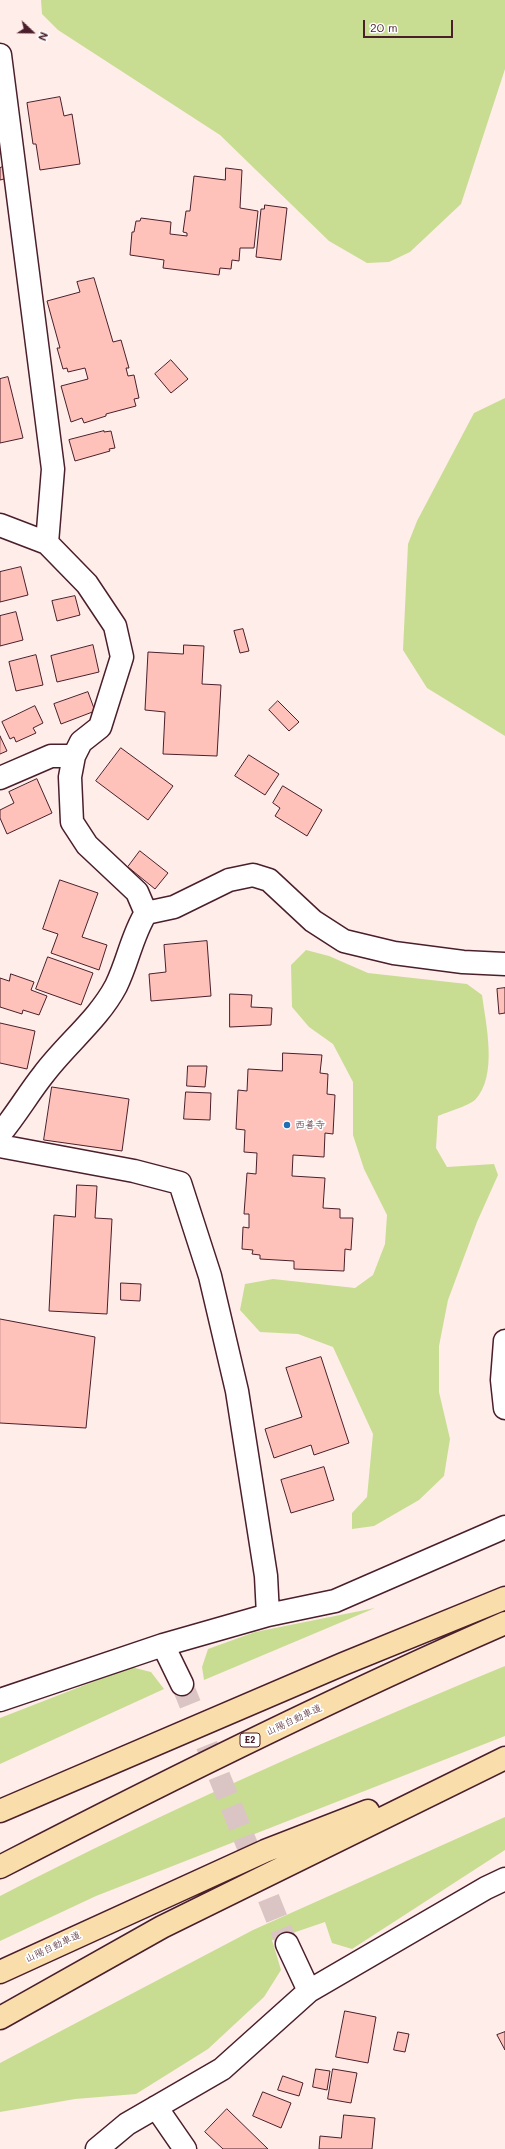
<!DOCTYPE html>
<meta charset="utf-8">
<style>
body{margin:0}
#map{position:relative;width:505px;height:2149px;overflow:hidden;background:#ffedea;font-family:Mali,sans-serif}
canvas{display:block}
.north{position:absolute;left:12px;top:12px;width:40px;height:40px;-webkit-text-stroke:3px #fff;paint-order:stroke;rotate:112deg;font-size:11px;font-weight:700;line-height:16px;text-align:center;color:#4a1f2b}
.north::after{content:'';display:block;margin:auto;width:14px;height:18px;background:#4a1f2b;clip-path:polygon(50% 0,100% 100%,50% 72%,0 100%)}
.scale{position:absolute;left:363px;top:20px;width:90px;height:18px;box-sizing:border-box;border:2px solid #4a1f2b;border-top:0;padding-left:5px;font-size:12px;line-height:14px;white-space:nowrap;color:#4a1f2b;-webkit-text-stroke:3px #fff;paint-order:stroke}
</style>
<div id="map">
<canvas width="505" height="2149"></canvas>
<div class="north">N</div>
<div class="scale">20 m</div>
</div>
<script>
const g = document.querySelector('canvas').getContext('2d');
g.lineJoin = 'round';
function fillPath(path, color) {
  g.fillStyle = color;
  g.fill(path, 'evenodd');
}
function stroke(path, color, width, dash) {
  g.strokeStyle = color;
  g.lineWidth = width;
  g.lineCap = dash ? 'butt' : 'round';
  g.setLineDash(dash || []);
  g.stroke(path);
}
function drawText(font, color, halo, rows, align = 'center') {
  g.font = font + ' Mali,"Klee One",sans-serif';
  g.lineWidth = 3.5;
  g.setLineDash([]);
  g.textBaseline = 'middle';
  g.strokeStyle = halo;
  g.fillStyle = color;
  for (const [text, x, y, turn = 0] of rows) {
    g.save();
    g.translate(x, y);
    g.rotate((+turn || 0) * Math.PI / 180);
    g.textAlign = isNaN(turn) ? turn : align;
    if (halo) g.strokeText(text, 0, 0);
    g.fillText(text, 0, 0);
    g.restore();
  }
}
const green = new Path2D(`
 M41 0H505V69L461 204 410 252 389 262 367 263 329 241 220 135 58 30 42 14Z
 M505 398V736L427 688 403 650 408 544 417 521 474 413Z
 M306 950 329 956 368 973 467 984 482 995C486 1025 498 1076 475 1100 468 1106 447 1112 438 1116L436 1148 447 1167 494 1164 498 1175 477 1222 448 1300 439 1346V1392L450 1439 444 1476 419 1500 374 1526 352 1529V1513L367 1497 373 1434 333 1347 298 1334 260 1332 240 1310 245 1284 273 1279 355 1288 373 1275 385 1244 387 1215 364 1169 353 1135V1082L333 1044 309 1027 292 1007 291 965Z
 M375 1608 204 1680 202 1667 208 1649 255 1632Z
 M505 1666V1736L96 1896 0 1941V1896C164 1811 334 1737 505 1666Z
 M131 1667 151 1672 164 1689 0 1764V1718Z
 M505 1817V1850L352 1949 332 1943 325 1922 272 1940 281 1970 264 1997 208 2049 136 2094 75 2099 0 2112V2063L253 1930Z`);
const building = new Path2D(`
 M60 97 64 116 72 114 80 164 40 170 36 144H33L27 103Z
 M5 166 8 178 0 180V168Z
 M226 168 242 170 240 208 258 211 254 248H240L239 261 232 260 231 269 220 268 219 275 163 268 164 260 130 255 132 232H134L136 221H140L141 218 171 222 170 234 187 236V233L183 232 186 211H190L194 176 225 180Z
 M265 205 287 208 281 260 256 257 261 209H264Z
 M94 278 113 342 121 340 129 368H126L128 376 134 375 139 398 134 399 136 406 106 414V416L84 423 82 418 71 422 61 386 88 379 85 368 68 372 67 368 63 369 57 348H60L47 301 80 292 77 282Z
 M171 360 188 379 171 393 155 374Z
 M8 377 23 438 0 443V379Z
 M104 431V432L111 431 115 448 109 449 110 451 75 461 69 440Z
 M21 567 28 595 0 602V572Z
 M75 596 80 615 57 621 52 601Z
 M16 612 23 640 0 646V616Z
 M243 629 249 651 240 653 234 631Z
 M93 645 99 672 57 682 51 656Z
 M184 645 204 646 202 684 221 685 217 756 163 754 165 712 145 710 148 652 183 654Z
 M36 655 43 685 16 691 9 662Z
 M88 692 95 711 61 724 54 704Z
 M278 701 299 722 289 731 269 710Z
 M35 706 43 723 33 728 36 733 16 742 14 737 10 739 2 722Z
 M0 736 7 751 0 754Z
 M121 748 173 786 148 820 96 781Z
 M249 755 279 774 265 795 235 776Z
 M37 779 52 813 7 834 0 818V810L14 803 9 792Z
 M283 786 322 810 307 836 275 816 280 808 273 803Z
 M140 851 168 873 155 889 128 867Z
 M60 880 98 893 82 937 107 945 99 970 51 953 58 934 43 929Z
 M207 941 211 996 151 1001 149 974 166 972 164 945Z
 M48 957 93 973 81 1005 36 989Z
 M11 974 34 982 31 990 47 996 39 1015 23 1010 22 1014 0 1007V978L9 981Z
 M505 988V1013L499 1014 497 989Z
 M230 994 252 995 251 1007 272 1008 271 1025 230 1027Z
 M0 1023 35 1031 27 1069 0 1063Z
 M283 1053 322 1055 320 1073 328 1074 327 1094 335 1095 333 1134 325 1133 324 1157 293 1155 292 1176 325 1178 323 1208 340 1209V1218H353L351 1250 345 1249 344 1271 294 1269V1261L260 1259V1255L252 1254 253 1250 242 1249 243 1227 249 1228V1214H244L247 1173 256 1174 257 1153 244 1152 245 1130 236 1129 238 1090 247 1091 248 1069 282 1071Z
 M188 1066H207L205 1087 187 1086Z
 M52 1087 129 1099 122 1151 44 1140Z
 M186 1092 211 1093 210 1120 184 1119Z
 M77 1185 97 1186 95 1218 112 1219 107 1314 49 1311 54 1215 75 1217Z
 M121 1283 141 1284 140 1301 121 1300Z
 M0 1319 95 1337 86 1428 0 1423Z
 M321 1357 349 1443 314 1455 311 1445 274 1458 265 1429 302 1417 286 1368Z
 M324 1467 334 1500 291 1513 281 1480Z
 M345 2011 376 2017 368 2063 336 2057Z
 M398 2032 409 2034 405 2052 394 2050Z
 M505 2032V2050L497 2035Z
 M316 2069 330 2071 327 2090 313 2087Z
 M333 2069 357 2073 351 2103 328 2099Z
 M283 2076 303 2083 299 2096 278 2090Z
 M263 2092 291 2103 281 2128 253 2116Z
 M227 2109 268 2149H223L205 2132Z
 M344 2115 375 2118 372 2149H319L320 2136 341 2138Z`);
const minorTunnel = new Path2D(`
 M182 1684 287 1944`);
const minor = new Path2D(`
 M0 55 53 469 47 543
 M0 525 47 543 87 584 115 626 122 657 100 727 81 742 74 756 70 777 72 822 87 845 137 892 146 913
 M0 778 51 756H74
 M0 1134C16 1115 28 1094 43 1075 66 1044 98 1020 116 986 128 962 132 935 146 913L174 907 229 880 253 875 269 880 313 921 344 941 394 953 463 962 505 964
 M0 1146 134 1171 180 1183 210 1276 237 1391 266 1576 268 1615
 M505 1341 502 1380 505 1408
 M163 1645 182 1684
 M0 1700 163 1645 268 1615 335 1601 505 1527
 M287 1944 309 1991
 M156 2107 185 2149
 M97 2149 127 2124 222 2069 309 1991 486 1888 505 1879`);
const highway = new Path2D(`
 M0 1811 343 1664 505 1598
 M0 1867C166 1781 333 1698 505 1623
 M0 1972 265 1851 368 1811
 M0 2018 162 1927 505 1758`);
const markers = [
 [287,1125,4,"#1f6fb2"]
];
const shields = [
 [250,1740,20]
];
const shieldNames = [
 ["E2",250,1740]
];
const poiNames = [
 ["西善寺",295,1125]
];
const streetNames = [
 ["山陽自動車道",294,1720,-25],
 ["山陽自動車道",53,1947,-25]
];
fillPath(green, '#c8dd92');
fillPath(building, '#fec2ba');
stroke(building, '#4a1f2b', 1);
stroke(minorTunnel, '#dbc4c4', 22, [22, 11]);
stroke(minor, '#4a1f2b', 25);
stroke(highway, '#4a1f2b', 25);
stroke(minor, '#fff', 22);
stroke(highway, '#f9deab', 22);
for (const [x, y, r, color] of markers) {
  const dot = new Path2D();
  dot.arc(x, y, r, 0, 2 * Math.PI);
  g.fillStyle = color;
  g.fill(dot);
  stroke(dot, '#fff', 1.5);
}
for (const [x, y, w] of shields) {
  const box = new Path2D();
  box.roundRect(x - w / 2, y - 7, w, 14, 3);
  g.fillStyle = '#fff';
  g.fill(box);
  stroke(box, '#4a1f2b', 1);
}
drawText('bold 9px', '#4a1f2b', null, shieldNames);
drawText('10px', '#4a1f2b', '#fff', poiNames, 'left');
drawText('10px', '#4a1f2b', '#fff', streetNames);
</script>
